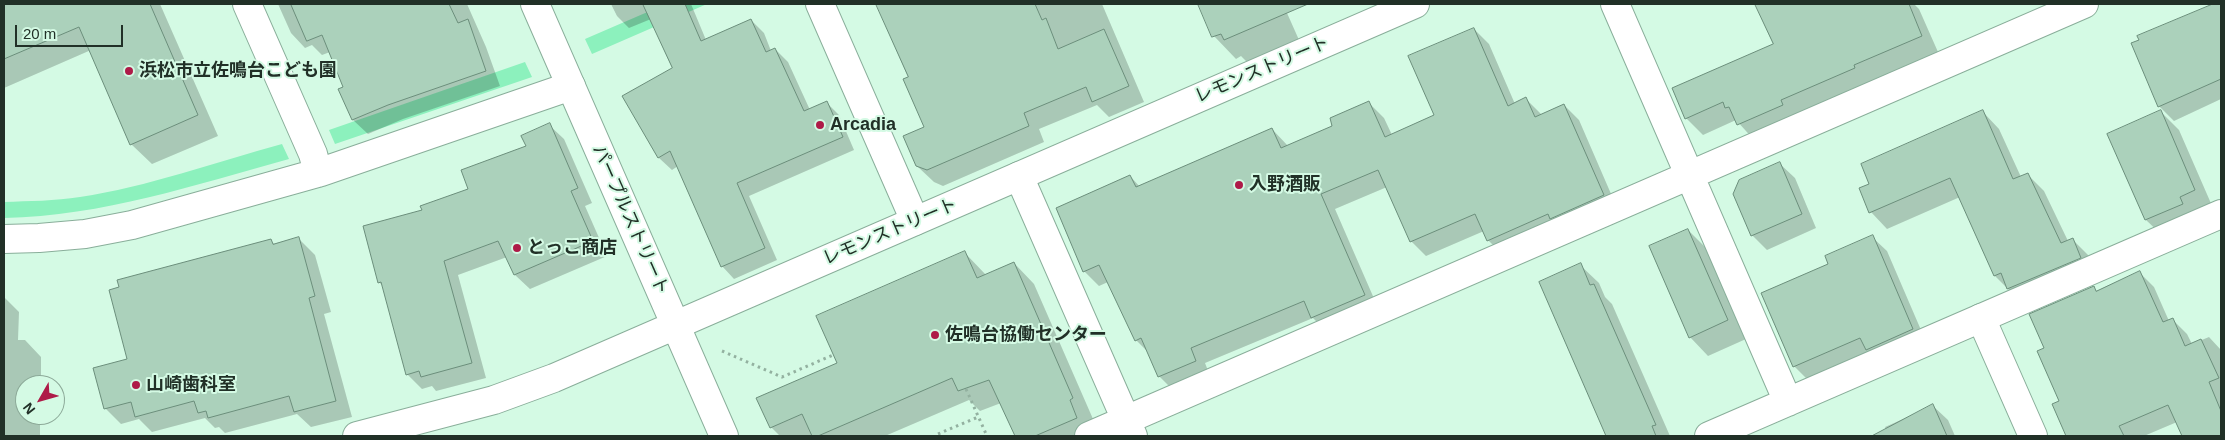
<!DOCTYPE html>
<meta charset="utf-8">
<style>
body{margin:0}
#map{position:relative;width:2225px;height:440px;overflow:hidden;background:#d4fae4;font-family:Helvetica,sans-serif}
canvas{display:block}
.frame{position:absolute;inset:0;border:5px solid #213027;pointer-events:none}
.north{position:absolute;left:15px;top:375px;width:50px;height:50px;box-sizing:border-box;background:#d4fae4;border:1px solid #8ca998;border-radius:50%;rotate:232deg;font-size:14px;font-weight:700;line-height:20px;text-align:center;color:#213027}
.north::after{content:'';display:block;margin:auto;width:18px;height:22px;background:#ae1b48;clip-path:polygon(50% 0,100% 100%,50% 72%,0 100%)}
.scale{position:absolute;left:15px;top:25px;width:108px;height:22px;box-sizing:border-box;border:2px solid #213027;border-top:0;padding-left:6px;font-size:15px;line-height:18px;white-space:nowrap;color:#213027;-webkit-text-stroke:4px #d4fae4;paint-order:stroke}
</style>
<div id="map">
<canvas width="2225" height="440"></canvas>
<div class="frame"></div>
<div class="north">N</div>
<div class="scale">20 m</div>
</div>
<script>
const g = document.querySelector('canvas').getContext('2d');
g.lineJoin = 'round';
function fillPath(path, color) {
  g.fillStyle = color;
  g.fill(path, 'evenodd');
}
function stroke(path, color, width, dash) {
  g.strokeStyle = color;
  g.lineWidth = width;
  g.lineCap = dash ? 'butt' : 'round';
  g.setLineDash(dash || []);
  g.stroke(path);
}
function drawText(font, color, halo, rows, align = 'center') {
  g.font = font + ' Helvetica,"Noto Sans JP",sans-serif';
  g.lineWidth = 4;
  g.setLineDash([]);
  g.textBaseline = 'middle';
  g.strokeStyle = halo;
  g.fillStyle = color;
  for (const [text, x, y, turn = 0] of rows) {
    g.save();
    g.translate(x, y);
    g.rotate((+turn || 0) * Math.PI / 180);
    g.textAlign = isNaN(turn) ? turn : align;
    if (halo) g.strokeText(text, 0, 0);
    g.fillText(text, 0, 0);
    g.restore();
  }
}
const water = new Path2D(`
 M666 4H707L592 54 585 39Z
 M525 62 532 77 335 144 329 130Z
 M282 144 289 159C194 185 103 216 4 218V202C29 201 55 201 80 197 147 187 216 162 282 144Z`);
const shadow = new Path2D(`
 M4 4H160L218 136 152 164 131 144 91 50 4 88Z
 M278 4H467L486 47 500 86 403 119 368 134 353 120 340 90 345 87 330 52 322 55 312 45 305 48 291 33Z
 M611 4H691L706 40 751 20 764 33 771 51 775 49 788 62 810 110 827 103 839 115 854 150 749 196 777 260 734 279 722 266 678 166 672 170 659 158 624 96 674 68 651 19 629 28 617 16Z
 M877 4H1102L1144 102 1109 117 1097 105 1039 129 1044 142 943 186 934 182 917 166 925 128 910 77Z
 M1199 4H1283L1299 40 1247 62 1241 56 1236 59 1214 36Z
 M1755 4H1836L1842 19 1876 4H1914L1919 9 1938 52 1870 82 1871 85 1755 141 1736 120 1703 135 1686 118 1774 45Z
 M2217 4H2221V99L2174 121 2159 106 2139 37Z
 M1474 29 1489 44 1515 104 1526 99 1542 115 1564 105 1579 120 1618 210 1503 255 1488 240 1484 231 1426 256 1411 241 1387 187 1335 209 1379 310 1327 332 1313 318 1205 363 1210 376 1174 391 1159 376 1149 353 1136 340 1108 282 1099 286 1084 271 1130 176 1140 187 1272 129 1288 146 1334 126 1369 103 1384 118 1392 135 1436 115Z
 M2160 111 2179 130 2213 208 2165 238 2146 220Z
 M1983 112 1999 129 2021 177 2027 174 2044 191 2068 241 2072 239 2089 256 2097 274 2011 292 1995 276 1960 197 1887 229 1871 212V184Z
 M549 125 564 139 592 203 585 206 607 256 530 289 515 275 507 257 458 275 486 378 436 391 432 386 422 389 407 374 384 287 379 282 424 211 469 190 527 147Z
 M1780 164 1795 178 1816 228 1767 250 1752 235Z
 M1688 230 1707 249 1746 339 1708 356 1690 337Z
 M1872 237 1887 251 1927 344 1809 381 1794 366 1830 265Z
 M299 239 315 255 331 312 324 314 352 417 311 427 297 414 225 433 219 427 215 428 205 418 152 432 139 419 121 424 105 408 129 360 271 241 275 245Z
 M965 253 986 275 1014 263 1034 284 1093 419 1089 420 1096 436H1016L1001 403 980 411 969 400 885 436H780L771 427 839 364Z
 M1580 265 1599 283 1605 297 1612 304 1670 436H1607L1540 282Z
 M2140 273 2154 287 2169 321 2173 320 2187 334 2192 344 2209 337 2221 350V436H2184L2177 422 2144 436H2067L2054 405 2061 402 2045 349 2093 288 2097 291Z
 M4 297 19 312 18 340H25L41 357V385H25V415H40V436H4Z
 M1933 406 1948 420 1955 436H1889L1885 427Z`);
const building = new Path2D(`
 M4 4H150L198 115 130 145 79 27 4 59Z
 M291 4H449L458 23 468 19 486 71 388 105 352 120 338 89 343 87 322 35 307 41Z
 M643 4H685L701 41 751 19 766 52 775 48 804 111 827 101 843 137 737 183 765 248 721 267 670 151 658 158 622 96 672 68Z
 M876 4H1035L1042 20 1046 18 1058 49 1104 29 1129 86 1092 102 1086 87 1024 113 1029 126 927 170 916 166 903 136 924 127 903 79 908 77Z
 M1198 4H1308L1224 40 1221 34 1212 37Z
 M1755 4H1909L1922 36 1854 65 1855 68 1781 100 1783 105 1737 125 1729 107 1725 108 1723 102 1685 119 1672 88 1773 44Z
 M2213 4H2221V79L2158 107 2131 43 2139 40 2137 36Z
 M1474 28 1508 106 1526 97 1535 117 1564 104 1604 195 1550 219 1548 214 1487 241 1475 214 1410 242 1378 170 1321 194 1365 295 1311 318 1304 301 1191 348 1196 361 1158 377 1141 338 1135 341 1099 265 1083 272 1056 208 1130 175 1136 187 1272 128 1281 148 1332 126 1330 118 1369 101 1385 137 1434 115 1408 56Z
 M1983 110 2013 179 2028 173 2061 243 2073 238 2081 258 2007 289 2001 273 1994 276 1950 178 1869 213 1859 188 1869 184 1861 164Z
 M2161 110 2195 190 2180 197 2183 204 2145 220 2107 134Z
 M550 123 578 188 571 191 593 241 514 275 498 241 444 261 472 363 421 377 419 371 406 375 381 282 378 283 363 226 422 210 420 206 468 189 461 170 526 146 521 136Z
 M1780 162 1802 214 1751 236 1733 194 1739 180Z
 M1688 229 1728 320 1689 338 1649 246Z
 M1873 235 1913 329 1866 350 1860 338 1793 367 1761 293 1828 264 1825 256Z
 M299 237 315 296 309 298 336 401 294 412 289 396 208 418 206 411 198 413 194 401 135 417 131 402 104 409 93 368 127 359 109 290 119 287 117 280 271 239 273 244Z
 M965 251 977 278 1014 262 1073 398 1070 400 1077 418 1035 436H1015L989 380 958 391 952 378 818 436H812L802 414 770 428 756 398 837 363 816 316Z
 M1581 263 1590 285 1594 284 1656 425 1652 426 1656 436H1606L1539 282Z
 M2140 271 2163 322 2173 318 2185 346 2201 339 2219 378 2209 382 2221 411V436H2182L2168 405 2119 426 2124 436H2066L2052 404 2059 401 2037 351 2044 348 2029 314 2094 286 2096 291Z
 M1933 404 1947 436H1872Z`);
const path = new Path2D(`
 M722 351 782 377 833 355
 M966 389 987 436
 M938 434 978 417`);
const minor = new Path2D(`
 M247 4 313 154 318 173
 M820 4 915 221
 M1615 4 1788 402
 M1019 176 1133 436
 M4 239 39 238 85 234 132 225 321 172 571 86
 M1089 436 2084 4
 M1709 436 2221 214`);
const tertiary = new Path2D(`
 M535 4 724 436
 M1981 318 2033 436
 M357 436 494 400 554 378 1415 4`);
const markers = [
 [129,71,5,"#ae1b48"],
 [820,125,5,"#ae1b48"],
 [1239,185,5,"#ae1b48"],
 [517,248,5,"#ae1b48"],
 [935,335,5,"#ae1b48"],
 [136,385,5,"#ae1b48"]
];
const streetNames = [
 ["レモンストリート",1262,70,-23],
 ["パープルストリート",630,220,66],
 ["レモンストリート",890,232,-23]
];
const poiNames = [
 ["浜松市立佐鳴台こども園",139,71],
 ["Arcadia",830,125],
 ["入野酒販",1249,185],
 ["とっこ商店",527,248],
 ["佐鳴台協働センター",945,335],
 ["山崎歯科室",146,385]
];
fillPath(water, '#8cf1bd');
fillPath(shadow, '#0003');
fillPath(building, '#abd1bb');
stroke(building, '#6b8e7b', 1);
stroke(minor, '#89ae9a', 30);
stroke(tertiary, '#89ae9a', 30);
stroke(path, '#93b1a0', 3, [2.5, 4]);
stroke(minor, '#fff', 28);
stroke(tertiary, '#fff', 28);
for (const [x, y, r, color] of markers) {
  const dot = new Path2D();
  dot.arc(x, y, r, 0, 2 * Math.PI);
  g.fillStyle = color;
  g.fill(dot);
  stroke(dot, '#d4fae4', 2);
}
drawText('18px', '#213027', '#d4fae4', streetNames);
drawText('bold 18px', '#213027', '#d4fae4', poiNames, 'left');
</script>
